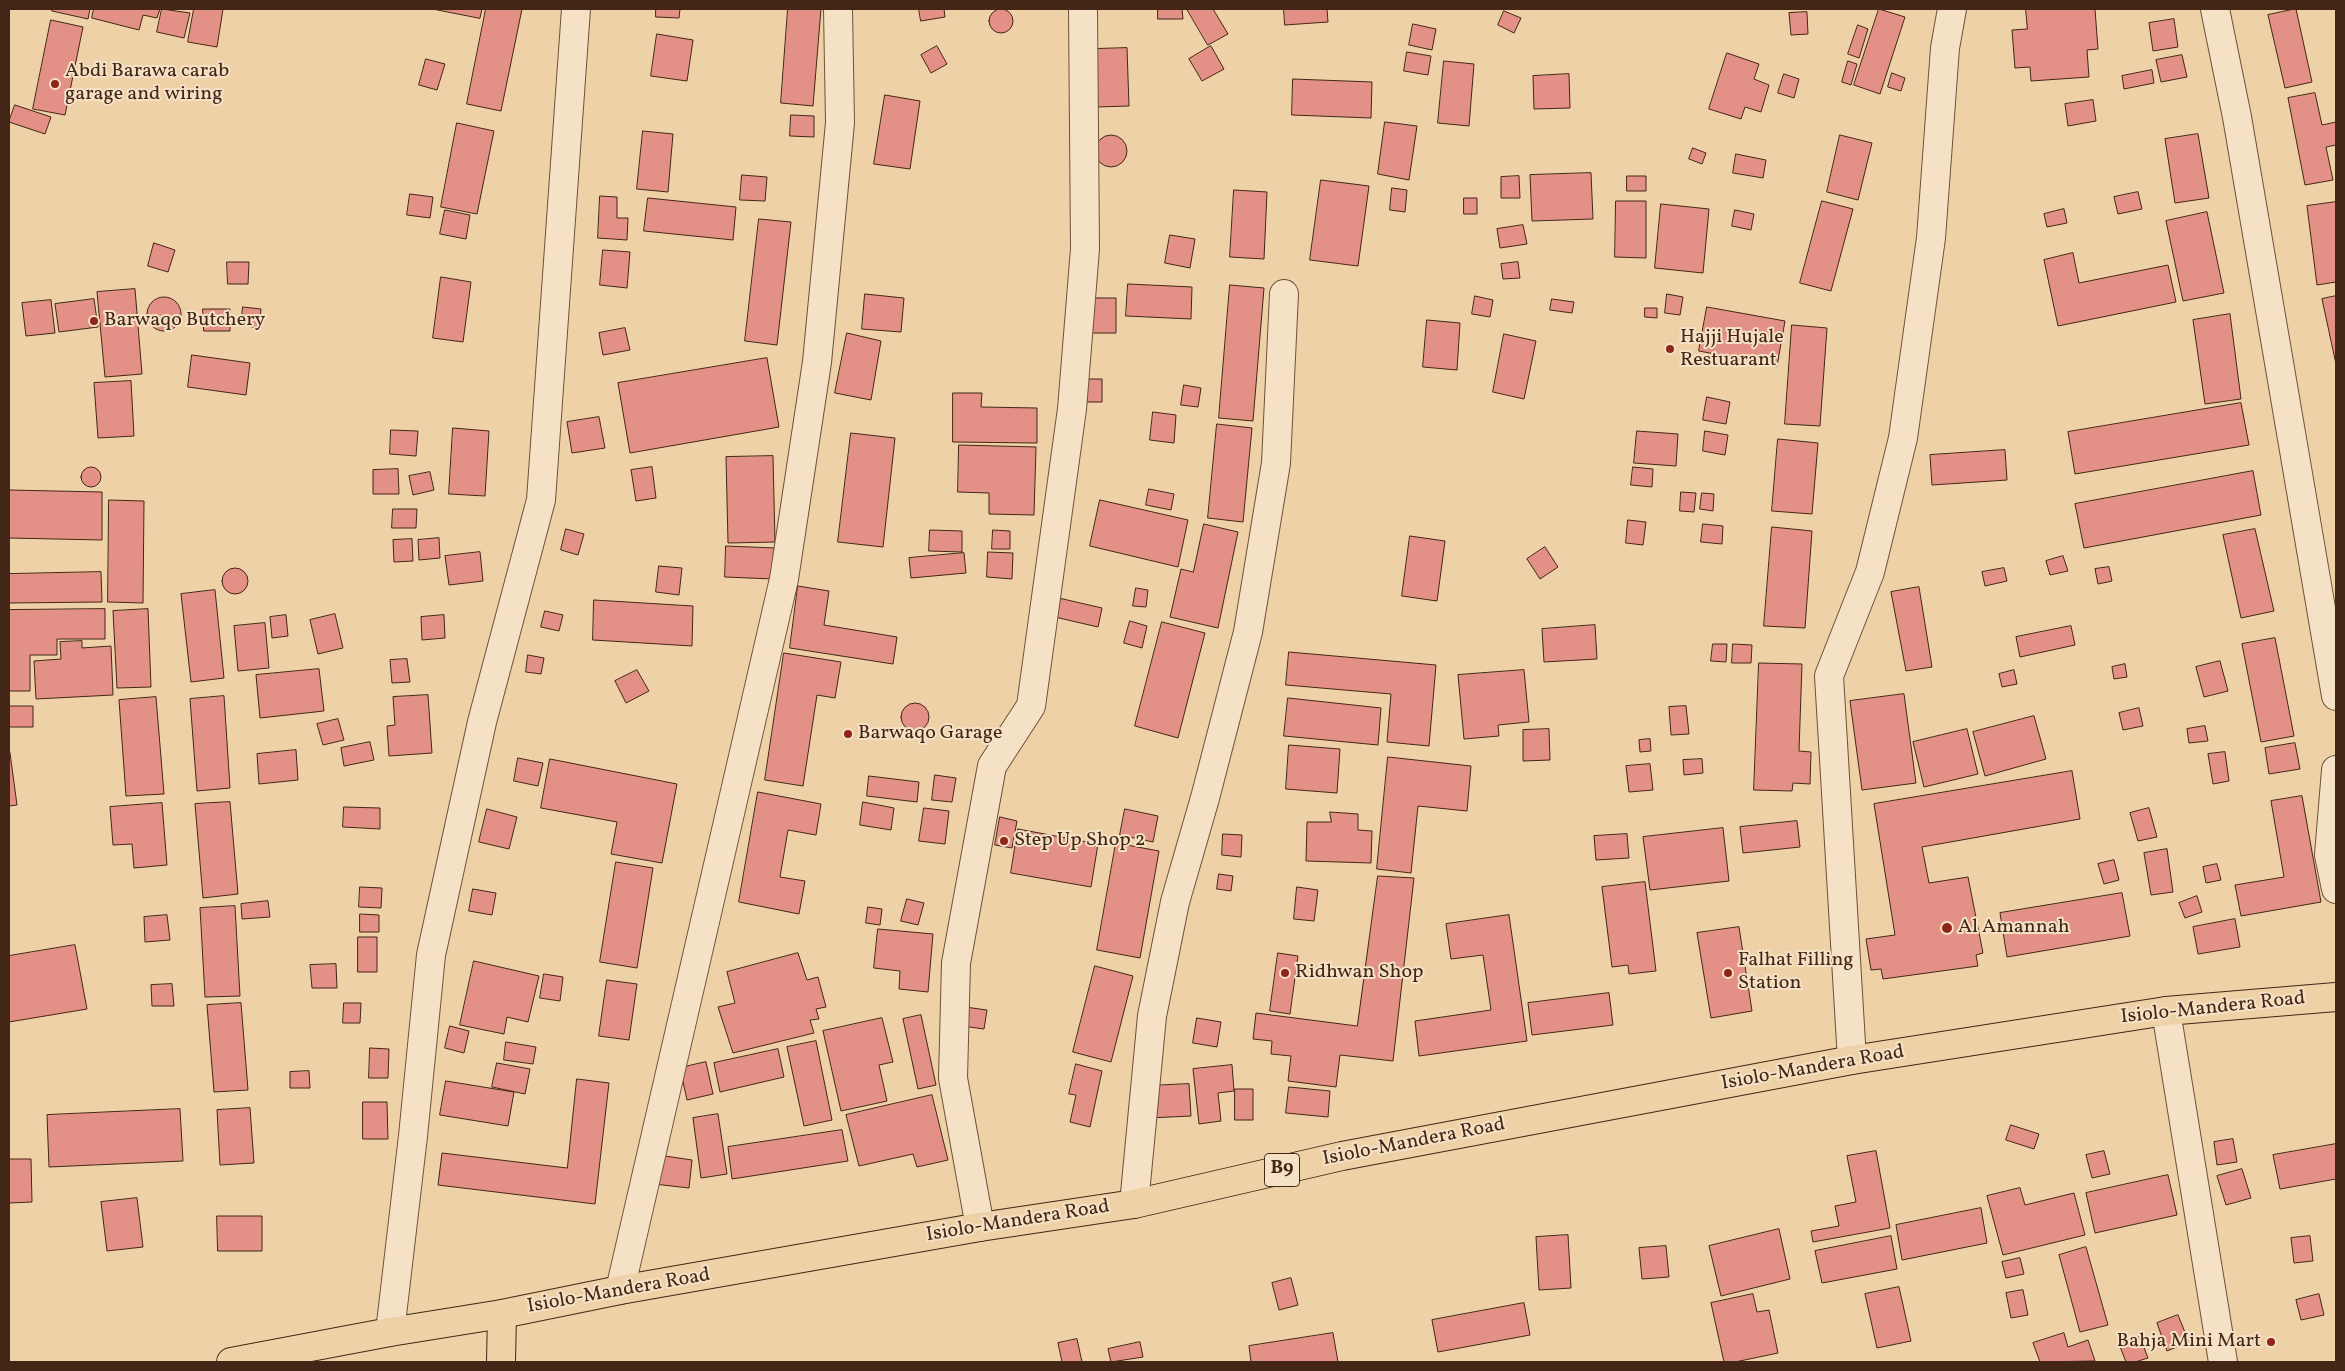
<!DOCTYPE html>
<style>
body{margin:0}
#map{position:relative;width:2345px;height:1371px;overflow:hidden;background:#efd1a7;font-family:Vollkorn,serif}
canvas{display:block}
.frame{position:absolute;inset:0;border:10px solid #432616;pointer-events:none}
</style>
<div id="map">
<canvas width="2345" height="1371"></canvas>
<div class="frame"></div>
</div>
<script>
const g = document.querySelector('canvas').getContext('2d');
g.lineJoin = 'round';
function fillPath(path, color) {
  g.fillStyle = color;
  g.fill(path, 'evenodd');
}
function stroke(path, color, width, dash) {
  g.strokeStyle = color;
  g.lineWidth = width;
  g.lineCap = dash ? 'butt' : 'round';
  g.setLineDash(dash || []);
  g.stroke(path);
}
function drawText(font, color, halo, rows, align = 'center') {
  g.font = font + ' Vollkorn,serif';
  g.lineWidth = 4;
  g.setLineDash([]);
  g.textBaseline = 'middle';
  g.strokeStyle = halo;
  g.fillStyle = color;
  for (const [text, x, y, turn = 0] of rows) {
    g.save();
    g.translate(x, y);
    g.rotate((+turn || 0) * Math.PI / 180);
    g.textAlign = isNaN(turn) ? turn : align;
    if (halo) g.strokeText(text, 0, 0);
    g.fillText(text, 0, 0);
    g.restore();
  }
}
const building = new Path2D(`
 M989 21a12 12 0 1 1 24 0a12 12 0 1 1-24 0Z
 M52 9H90L88 19 52 11Z
 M94 9H160L157 18 143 15 139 30 92 18Z
 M162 9 190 13 184 38 157 32Z
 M194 9H223L217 47 188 42Z
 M433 9H482L480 18Z
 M486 9H522L501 111 467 104Z
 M656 9H680L679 18 656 17Z
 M788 9H821L813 106 781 103Z
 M919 9H944L945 17 921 21Z
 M1158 9H1182L1183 19H1158Z
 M1187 9H1213L1228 34 1208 45Z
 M1284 9H1327L1328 22 1285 25Z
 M1879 9 1905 17 1880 94 1854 85Z
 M2026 9H2095L2098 49 2087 50 2089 77 2031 81 2030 67 2015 68 2012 30 2027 29Z
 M2296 9 2312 82 2285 88 2268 15Z
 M1504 11 1521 18 1514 33 1498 25Z
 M1807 12 1808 34 1791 35 1789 13Z
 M2174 19 2178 47 2153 51 2149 23Z
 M51 20 83 27 65 115 33 109Z
 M1413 24 1436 29 1432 50 1409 45Z
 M1858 25 1868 29 1859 58 1848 54Z
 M657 34 693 40 687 81 651 76Z
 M937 46 947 64 931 73 921 55Z
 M1211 46 1224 69 1202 81 1189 59Z
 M1127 48 1129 106 1096 107 1095 49Z
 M1407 52 1431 56 1428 75 1404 71Z
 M1727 53 1759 64 1754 79 1769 85 1761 112 1745 107 1741 119 1709 109Z
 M2182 55 2187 77 2161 82 2156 60Z
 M426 59 445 64 437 90 419 85Z
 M1444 61 1474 64 1469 126 1438 123Z
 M1848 61 1857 64 1851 85 1842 82Z
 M2152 70 2154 83 2124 89 2122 76Z
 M1892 73 1905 78 1901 91 1888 87Z
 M1569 74 1570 108 1534 109 1533 76Z
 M1784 74 1799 79 1794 98 1778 93Z
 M1293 79 1372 82 1371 118 1292 115Z
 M2315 93 2322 125 2336 122V145L2326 147 2333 180 2305 185 2288 98Z
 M885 95 920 101 910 169 874 164Z
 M2093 100 2096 121 2068 126 2065 104Z
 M15 105 51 117 45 134 9 122Z
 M791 115 814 116V137L790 136Z
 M1385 122 1417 126 1409 180 1378 174Z
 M457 123 494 131 477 214 441 207Z
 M643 131 673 134 668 192 637 189Z
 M2198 134 2209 198 2175 203 2165 139Z
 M1840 135 1872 143 1858 200 1827 192Z
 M1095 151a16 16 0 1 1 32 0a16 16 0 1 1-32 0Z
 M1693 148 1706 153 1702 164 1689 159Z
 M1736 154 1766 160 1763 178 1733 173Z
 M1591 173 1593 219 1532 221 1530 175Z
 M742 175 767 177 765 201 740 200Z
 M1519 176 1520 198H1501V177Z
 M1627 176H1646V191H1627Z
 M1321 180 1369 186 1358 266 1310 260Z
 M1392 188 1407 190 1405 212 1390 210Z
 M1234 190 1267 192 1264 259 1230 257Z
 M2138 192 2142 209 2118 214 2114 197Z
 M410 194 433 197 430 218 407 215Z
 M600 196 617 197V218H628L627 240 598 238Z
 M648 198 736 207 733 240 644 231Z
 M1464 198H1477V214H1464Z
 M1616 201H1646V258L1615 257Z
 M1822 201 1853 209 1831 291 1800 283Z
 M2336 202V282L2317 285 2307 206Z
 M1661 204 1709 209 1703 273 1655 268Z
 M2064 209 2067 223 2047 227 2044 214Z
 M445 210 470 215 466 239 440 234Z
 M1735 210 1754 214 1751 230 1732 226Z
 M2207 212 2224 293 2183 301 2166 221Z
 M759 219 791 222 777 345 745 341Z
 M1523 225 1527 244 1500 248 1497 229Z
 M1170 235 1195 239 1190 268 1165 263Z
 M154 243 175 250 168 272 148 266Z
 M603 250 630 252 627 288 600 285Z
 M2073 253 2079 283 2168 265 2176 302 2058 326 2044 260Z
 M227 262H249L248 284H228Z
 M1518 262 1520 278 1503 279 1501 264Z
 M441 277 471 282 463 342 433 338Z
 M1128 284 1192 287 1191 319 1126 316Z
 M1230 285 1264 288 1253 421 1219 418Z
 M135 289 142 374 105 377 97 292Z
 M865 294 904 298 901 332 862 329Z
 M1667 294 1683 297 1680 315 1665 313Z
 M1475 296 1493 300 1490 317 1472 314Z
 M2336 296V364L2322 299Z
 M147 314a17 17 0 1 1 34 0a17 17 0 1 1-34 0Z
 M1088 298H1116V333H1089Z
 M94 299 98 327 59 332 55 304Z
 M1552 299 1574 302 1572 313 1550 310Z
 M51 300 55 333 26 336 22 303Z
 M243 307 261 309 259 328 241 325Z
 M1707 307 1785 321 1777 366 1699 351Z
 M1645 308H1657V318L1645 317Z
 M203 309H230V331H204Z
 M2230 314 2241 399 2205 404 2193 320Z
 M1427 320 1460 323 1457 370 1423 367Z
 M1792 325 1827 328 1820 426 1785 424Z
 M625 328 630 350 603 355 599 333Z
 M847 333 881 341 871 400 835 393Z
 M1504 334 1536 341 1524 399 1493 392Z
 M192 355 250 363 246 395 188 387Z
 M767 358 779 427 630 453 618 383Z
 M1081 379H1102V402H1081Z
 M131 381 134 436 98 438 94 383Z
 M1184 385 1201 388 1198 407 1181 405Z
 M953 393H982L981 407 1037 408V443L953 442Z
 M1707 397 1730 402 1726 424 1703 420Z
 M2241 403 2249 445 2075 474 2068 432Z
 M1153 412 1176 415 1174 443 1150 440Z
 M599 417 605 448 572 453 567 422Z
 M1217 424 1252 428 1243 522 1208 518Z
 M453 428 489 431 485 496 449 494Z
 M391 430 418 431 416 456 390 454Z
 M1637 431 1678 434 1676 466 1634 463Z
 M1705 431 1728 435 1725 455 1703 451Z
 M851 433 895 438 883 547 838 542Z
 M1778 439 1818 443 1812 514 1772 511Z
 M959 445 1036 447 1034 515 989 514V493L958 492Z
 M2005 450 2007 480 1932 485 1930 455Z
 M773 456 775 542 728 543 726 457Z
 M81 477a10 10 0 1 1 20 0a10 10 0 1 1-20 0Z
 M652 467 656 498 636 501 631 470Z
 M1633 467 1653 469 1652 487 1631 485Z
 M398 469 399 494H373V470Z
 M2253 471 2261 515 2084 548 2075 504Z
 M430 472 434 490 413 495 409 476Z
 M1149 489 1174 494 1171 510 1146 505Z
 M9 490 102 492V540L9 538Z
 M1681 492 1696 493 1694 512 1680 511Z
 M1702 493 1714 494 1713 511 1700 509Z
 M109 500 144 501 143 603 108 602Z
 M1100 500 1188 520 1178 567 1090 546Z
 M393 509H417L416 528H392Z
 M1628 520 1646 522 1643 545 1626 543Z
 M1204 524 1238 532 1218 628 1170 617 1181 569 1193 572Z
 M1703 524 1723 526 1722 544 1701 542Z
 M1772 527 1812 531 1805 628 1764 626Z
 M566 529 584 534 578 555 561 550Z
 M2255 529 2274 611 2241 618 2223 535Z
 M930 530 962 531V552L929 551Z
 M993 530 1010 531V549H992Z
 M1410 536 1445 541 1437 601 1402 596Z
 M439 538 440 558 419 560 418 540Z
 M412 539 413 561 394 562 393 540Z
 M726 546 775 548 773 579 725 577Z
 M1545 547 1558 567 1540 579 1527 559Z
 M480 552 483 581 449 585 445 556Z
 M988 552 1013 553 1012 579 987 577Z
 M964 553 966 573 911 578 909 558Z
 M2063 556 2068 571 2050 575 2046 561Z
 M659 566 682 568 679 595 656 592Z
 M2109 567 2112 581 2098 584 2095 569Z
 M222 581a13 13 0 1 1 26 0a13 13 0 1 1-26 0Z
 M2004 568 2007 581 1985 586 1982 572Z
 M101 572 102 602 9 603V574Z
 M798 586 829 591 824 625 897 637 893 664 790 648Z
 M1919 587 1932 667 1906 671 1891 592Z
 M1136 588 1148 590 1146 607 1133 606Z
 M215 590 224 678 191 682 181 594Z
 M1050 596 1102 608 1098 627 1046 615Z
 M594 600 693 606 692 646 593 640Z
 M105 609V639H57V655H30V691H9V610Z
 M148 609 151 687 117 688 113 611Z
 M545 611 563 615 559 631 541 627Z
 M335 614 343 648 318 654 310 620Z
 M286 615 288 636 272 638 270 617Z
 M444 615 445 638 422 640 421 617Z
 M1130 621 1147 626 1142 648 1124 643Z
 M1162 622 1205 633 1178 738 1135 726Z
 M265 623 269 668 238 671 234 626Z
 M1595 625 1597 659 1544 662 1542 629Z
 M2071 626 2075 645 2020 657 2016 637Z
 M2275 638 2294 736 2261 742 2242 644Z
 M82 641V648L111 646 113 695 36 699 34 661 61 659 60 642Z
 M1713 644H1727L1726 662 1711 661Z
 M1733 644 1752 645 1751 663H1732Z
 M1289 652 1436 665 1429 746 1387 742 1391 694 1286 685Z
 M784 653 841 662 835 698 817 695 803 786 765 780Z
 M528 655 544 658 541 674 526 672Z
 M407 659 410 682 392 683 390 660Z
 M2220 661 2228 691 2204 697 2196 667Z
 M1759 663 1802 664 1799 751 1811 752 1810 784 1793 783 1792 791 1754 790Z
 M2125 664 2127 677 2114 679 2112 667Z
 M319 669 324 711 260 718 256 675Z
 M637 670 649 691 626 703 615 681Z
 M1524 670 1529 722 1498 725 1499 736 1464 739 1458 675Z
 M2014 670 2017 684 2002 687 1999 674Z
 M1904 694 1916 783 1862 790 1850 701Z
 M428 695 432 753 389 756 387 726 395 725 393 697Z
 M224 696 230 788 197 791 190 699Z
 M156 697 164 794 126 796 119 700Z
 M1288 698 1381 708 1378 745 1284 736Z
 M901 717a14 14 0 1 1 28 0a14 14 0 1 1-28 0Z
 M9 706H33V727H9Z
 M1686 706 1689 734 1671 735 1669 707Z
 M2139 708 2143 726 2123 730 2119 713Z
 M2034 716 2046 759 1985 776 1973 732Z
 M338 719 344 740 323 745 317 724Z
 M2205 726 2208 741 2189 743 2187 729Z
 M1549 729 1550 760 1523 761V730Z
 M1967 729 1978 774 1924 787 1913 742Z
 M1650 739 1651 751 1640 752 1639 740Z
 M370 742 374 760 344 766 341 748Z
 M2295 743 2300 769 2269 774 2265 748Z
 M1289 745 1340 749 1337 793 1286 789Z
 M296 750 298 780 259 784 257 754Z
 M2225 752 2229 781 2213 784 2208 754Z
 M10 753 17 805 9 806V754Z
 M1388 757 1471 766 1467 811 1418 806 1411 873 1377 869Z
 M518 758 543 763 538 786 514 781Z
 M550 759 677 784 662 863 611 854 617 822 541 808Z
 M1702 759 1703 773 1684 775 1683 760Z
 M1650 764 1653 790 1629 792 1626 766Z
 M2072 771 2080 819 1922 847 1929 883 1968 877 1983 953 1976 955 1978 966 1883 979 1881 969 1871 970 1866 939 1895 935 1874 804Z
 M935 775 956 778 952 802 932 800Z
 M869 776 919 782 917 802 867 796Z
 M758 792 821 804 816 835 788 830 780 877 805 881 799 914 739 902Z
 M2302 796 2321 902 2241 916 2235 885 2284 877 2271 801Z
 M230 802 238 894 203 898 195 804Z
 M863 802 894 808 891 830 860 825Z
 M162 803 167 865 134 868 132 844 113 845 110 807Z
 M344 807 380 808V829L343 827Z
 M924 808 949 811 945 844 919 841Z
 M2149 808 2157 837 2138 841 2130 813Z
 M487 809 517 817 509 849 479 842Z
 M1125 809 1158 816 1153 842 1120 835Z
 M1330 812 1358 814V830L1372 831 1371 863 1306 861 1307 822H1331Z
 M1000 817 1017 821 1012 848 995 845Z
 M1797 821 1800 847 1743 853 1740 827Z
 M1723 828 1729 881 1650 890 1643 837Z
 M1018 829 1098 844 1091 887 1011 873Z
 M1223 834 1242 835 1241 857 1222 855Z
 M1627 834 1629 858 1596 860 1594 836Z
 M1116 843 1159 851 1140 958 1097 950Z
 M2167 849 2173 892 2151 895 2144 853Z
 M2114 860 2119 880 2104 884 2098 864Z
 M616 862 653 868 637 968 600 962Z
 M2217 864 2221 880 2206 883 2203 867Z
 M1219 874 1233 876 1231 891 1217 889Z
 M1378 876 1414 878 1393 1061 1340 1055 1336 1087 1288 1081 1291 1056 1271 1054 1272 1041 1253 1039 1256 1013 1357 1026Z
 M1645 882 1656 971 1629 974 1628 965 1612 967 1602 887Z
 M360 887 382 888 381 908 359 907Z
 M1297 887 1318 890 1314 921 1294 919Z
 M473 889 496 893 492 915 469 911Z
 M2122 893 2130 936 2007 957 2000 913Z
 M2197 896 2202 912 2185 918 2179 903Z
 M907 899 924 903 918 925 901 921Z
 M268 901 270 917 242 919 241 904Z
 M235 906 240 996 205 997 200 908Z
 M868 907 882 909 880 925 866 923Z
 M360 914 379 915V932H360Z
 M167 915 170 940 145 942 144 917Z
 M1509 915 1527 1041 1419 1056 1415 1021 1491 1010 1483 955 1451 959 1446 924Z
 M2235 919 2240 947 2198 954 2193 927Z
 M1739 927 1752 1011 1711 1018 1697 933Z
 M878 929 933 934 928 992 899 989 900 971 874 968Z
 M358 937H377V972H358Z
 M75 945 87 1009 9 1022V956Z
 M798 953 807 980 818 977 826 1007 816 1009 819 1019 810 1020 814 1033 733 1053 718 1007 735 1003 727 972Z
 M1278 953 1298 956 1290 1014 1270 1011Z
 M474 961 539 976 528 1022 507 1017 504 1034 460 1025Z
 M336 964 337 988H312L310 965Z
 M1095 966 1133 976 1111 1062 1073 1052Z
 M544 974 563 977 560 1001 540 998Z
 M607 980 637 984 629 1040 599 1036Z
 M172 984 174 1006H152L151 985Z
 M1609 993 1613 1025 1532 1035 1528 1003Z
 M241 1003 248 1090 214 1092 207 1005Z
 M344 1003H361L360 1023H343Z
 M965 1007 987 1010 984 1029 962 1026Z
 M921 1015 936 1085 918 1089 903 1019Z
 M882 1018 893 1062 879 1065 887 1101 841 1111 823 1031Z
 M1197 1018 1221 1022 1217 1047 1193 1043Z
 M450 1026 469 1031 464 1053 445 1048Z
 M816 1041 832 1120 804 1126 787 1047Z
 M506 1042 536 1047 533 1064 504 1060Z
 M370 1048 389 1049 388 1078H369Z
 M778 1049 784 1077 720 1092 714 1063Z
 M706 1062 713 1094 687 1100 680 1068Z
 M497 1063 530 1069 525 1094 492 1087Z
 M1076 1064 1102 1071 1090 1127 1070 1122 1076 1095 1069 1094Z
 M1232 1065 1234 1091 1218 1093 1221 1121 1199 1124 1193 1069Z
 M309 1071 310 1088H290V1072Z
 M577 1079 609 1083 595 1204 438 1185 442 1153 567 1168Z
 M446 1081 514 1092 508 1126 440 1115Z
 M1189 1084 1191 1116 1149 1118 1147 1086Z
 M1289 1087 1330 1091 1328 1117 1286 1113Z
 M1235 1089H1253V1120H1235Z
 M932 1095 948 1160 917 1167 913 1154 859 1166 846 1115Z
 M363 1102H387L388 1139H363Z
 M250 1108 254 1163 220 1165 217 1110Z
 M180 1109 183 1161 49 1167 47 1115Z
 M718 1114 727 1174 701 1178 693 1118Z
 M2011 1125 2039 1134 2034 1149 2006 1140Z
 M842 1130 848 1161 732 1179 728 1147Z
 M2233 1139 2237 1162 2217 1165 2214 1142Z
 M2336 1144V1179L2280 1189 2273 1155Z
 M1876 1151 1890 1228 1813 1242 1811 1231 1839 1226 1835 1206 1856 1202 1847 1156Z
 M2104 1151 2110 1174 2092 1178 2086 1155Z
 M658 1155 692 1160 689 1188 654 1184Z
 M9 1159H31L32 1202 9 1203Z
 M2242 1169 2251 1198 2226 1205 2217 1176Z
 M2168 1175 2177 1215 2095 1233 2086 1193Z
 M2020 1188 2025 1205 2074 1193 2085 1235 2003 1255 1987 1196Z
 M137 1198 143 1247 107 1251 101 1202Z
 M1981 1208 1987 1243 1902 1260 1896 1225Z
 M217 1216H262V1251H218Z
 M1779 1229 1790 1279 1721 1296 1709 1246Z
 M1568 1235 1571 1288 1539 1290 1536 1237Z
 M1891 1236 1897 1269 1822 1283 1815 1251Z
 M2310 1236 2313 1261 2294 1263 2291 1238Z
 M1666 1246 1669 1277 1642 1279 1639 1248Z
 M2086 1247 2108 1325 2080 1332 2059 1255Z
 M2020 1258 2024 1274 2006 1278 2002 1262Z
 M1291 1278 1298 1305 1279 1310 1272 1283Z
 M1899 1287 1911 1341 1877 1348 1865 1294Z
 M2023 1290 2028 1315 2011 1318 2006 1293Z
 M1753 1294 1757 1312 1769 1310 1778 1353 1735 1362H1724L1711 1303Z
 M2319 1294 2324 1315 2301 1320 2296 1300Z
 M1524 1303 1530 1335 1438 1352 1432 1320Z
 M2178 1315 2189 1342 2167 1351 2157 1323Z
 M1333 1333 1338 1362H1251L1249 1346Z
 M2064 1333 2068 1347 2088 1340 2095 1361 2040 1362 2033 1343Z
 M2140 1337 2148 1358 2135 1362H2126L2119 1344Z
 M1077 1339 1082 1362H1062L1058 1343Z
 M1140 1342 1143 1357 1111 1362 1108 1349Z`);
const minor = new Path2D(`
 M2215 9 2237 117 2336 696
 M2336 770 2329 855 2336 889
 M2166 1011 2223 1362
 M1852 1060 1829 676 1870 572 1903 438 1931 238 1945 48 1952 9
 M1134 1204 1152 1016 1175 902 1205 798 1248 632 1276 463 1284 294
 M980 1227 953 1078 956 963 992 766 1031 706 1072 409 1085 249 1083 9
 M620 1290 784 579 817 362 840 123 838 9
 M390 1332 413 1136 431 955 482 722 541 500 576 9`);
const major = new Path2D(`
 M501 1362 502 1314`);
const highway = new Path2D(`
 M231 1362 390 1332 502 1314 620 1290 980 1227 1134 1204 1342 1156 1852 1060 2166 1011 2336 997`);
const markers = [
 [55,84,5,"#8f2418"],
 [94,321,5,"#8f2418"],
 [1670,349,5,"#8f2418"],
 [848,734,5,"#8f2418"],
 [1004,841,5,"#8f2418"],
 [1947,928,6,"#8f2418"],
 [1285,973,5,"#8f2418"],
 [1728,973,5,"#8f2418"],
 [2271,1342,5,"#8f2418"]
];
const shields = [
 [1282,1170,35]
];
const shieldNames = [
 ["B9",1282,1170]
];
const poiNames = [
 ["Abdi Barawa carab",65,72],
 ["garage and wiring",65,95],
 ["Barwaqo Butchery",104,321],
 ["Hajji Hujale",1680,338],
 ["Restuarant",1680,361],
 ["Barwaqo Garage",858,734],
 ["Step Up Shop 2",1014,841],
 ["Al Amannah",1958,928],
 ["Falhat Filling",1738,961],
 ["Station",1738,984],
 ["Ridhwan Shop",1295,973],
 ["Bahja Mini Mart",2261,1342,"right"]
];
const streetNames = [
 ["Isiolo-Mandera Road",2213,1009,-6],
 ["Isiolo-Mandera Road",1813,1069,-10],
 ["Isiolo-Mandera Road",1414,1143,-11],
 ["Isiolo-Mandera Road",1018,1222,-9],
 ["Isiolo-Mandera Road",619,1292,-10]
];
fillPath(building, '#e39186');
stroke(building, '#432616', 1);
stroke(minor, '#6e513a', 30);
stroke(major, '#432616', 30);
stroke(highway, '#432616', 30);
stroke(minor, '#f5e1c6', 28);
stroke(major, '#efd1a7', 28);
stroke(highway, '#efd1a7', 28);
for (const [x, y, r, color] of markers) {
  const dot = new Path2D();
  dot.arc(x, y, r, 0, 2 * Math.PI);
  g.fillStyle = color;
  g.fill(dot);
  stroke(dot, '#f5e1c6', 2);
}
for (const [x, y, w] of shields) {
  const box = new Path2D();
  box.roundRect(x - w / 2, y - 16.5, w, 33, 4);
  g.fillStyle = '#f5e1c6';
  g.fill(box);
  stroke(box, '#432616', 1);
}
drawText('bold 19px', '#432616', null, shieldNames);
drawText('20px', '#432616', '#f5e1c6', poiNames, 'left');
drawText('20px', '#432616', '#f5e1c6', streetNames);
</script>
